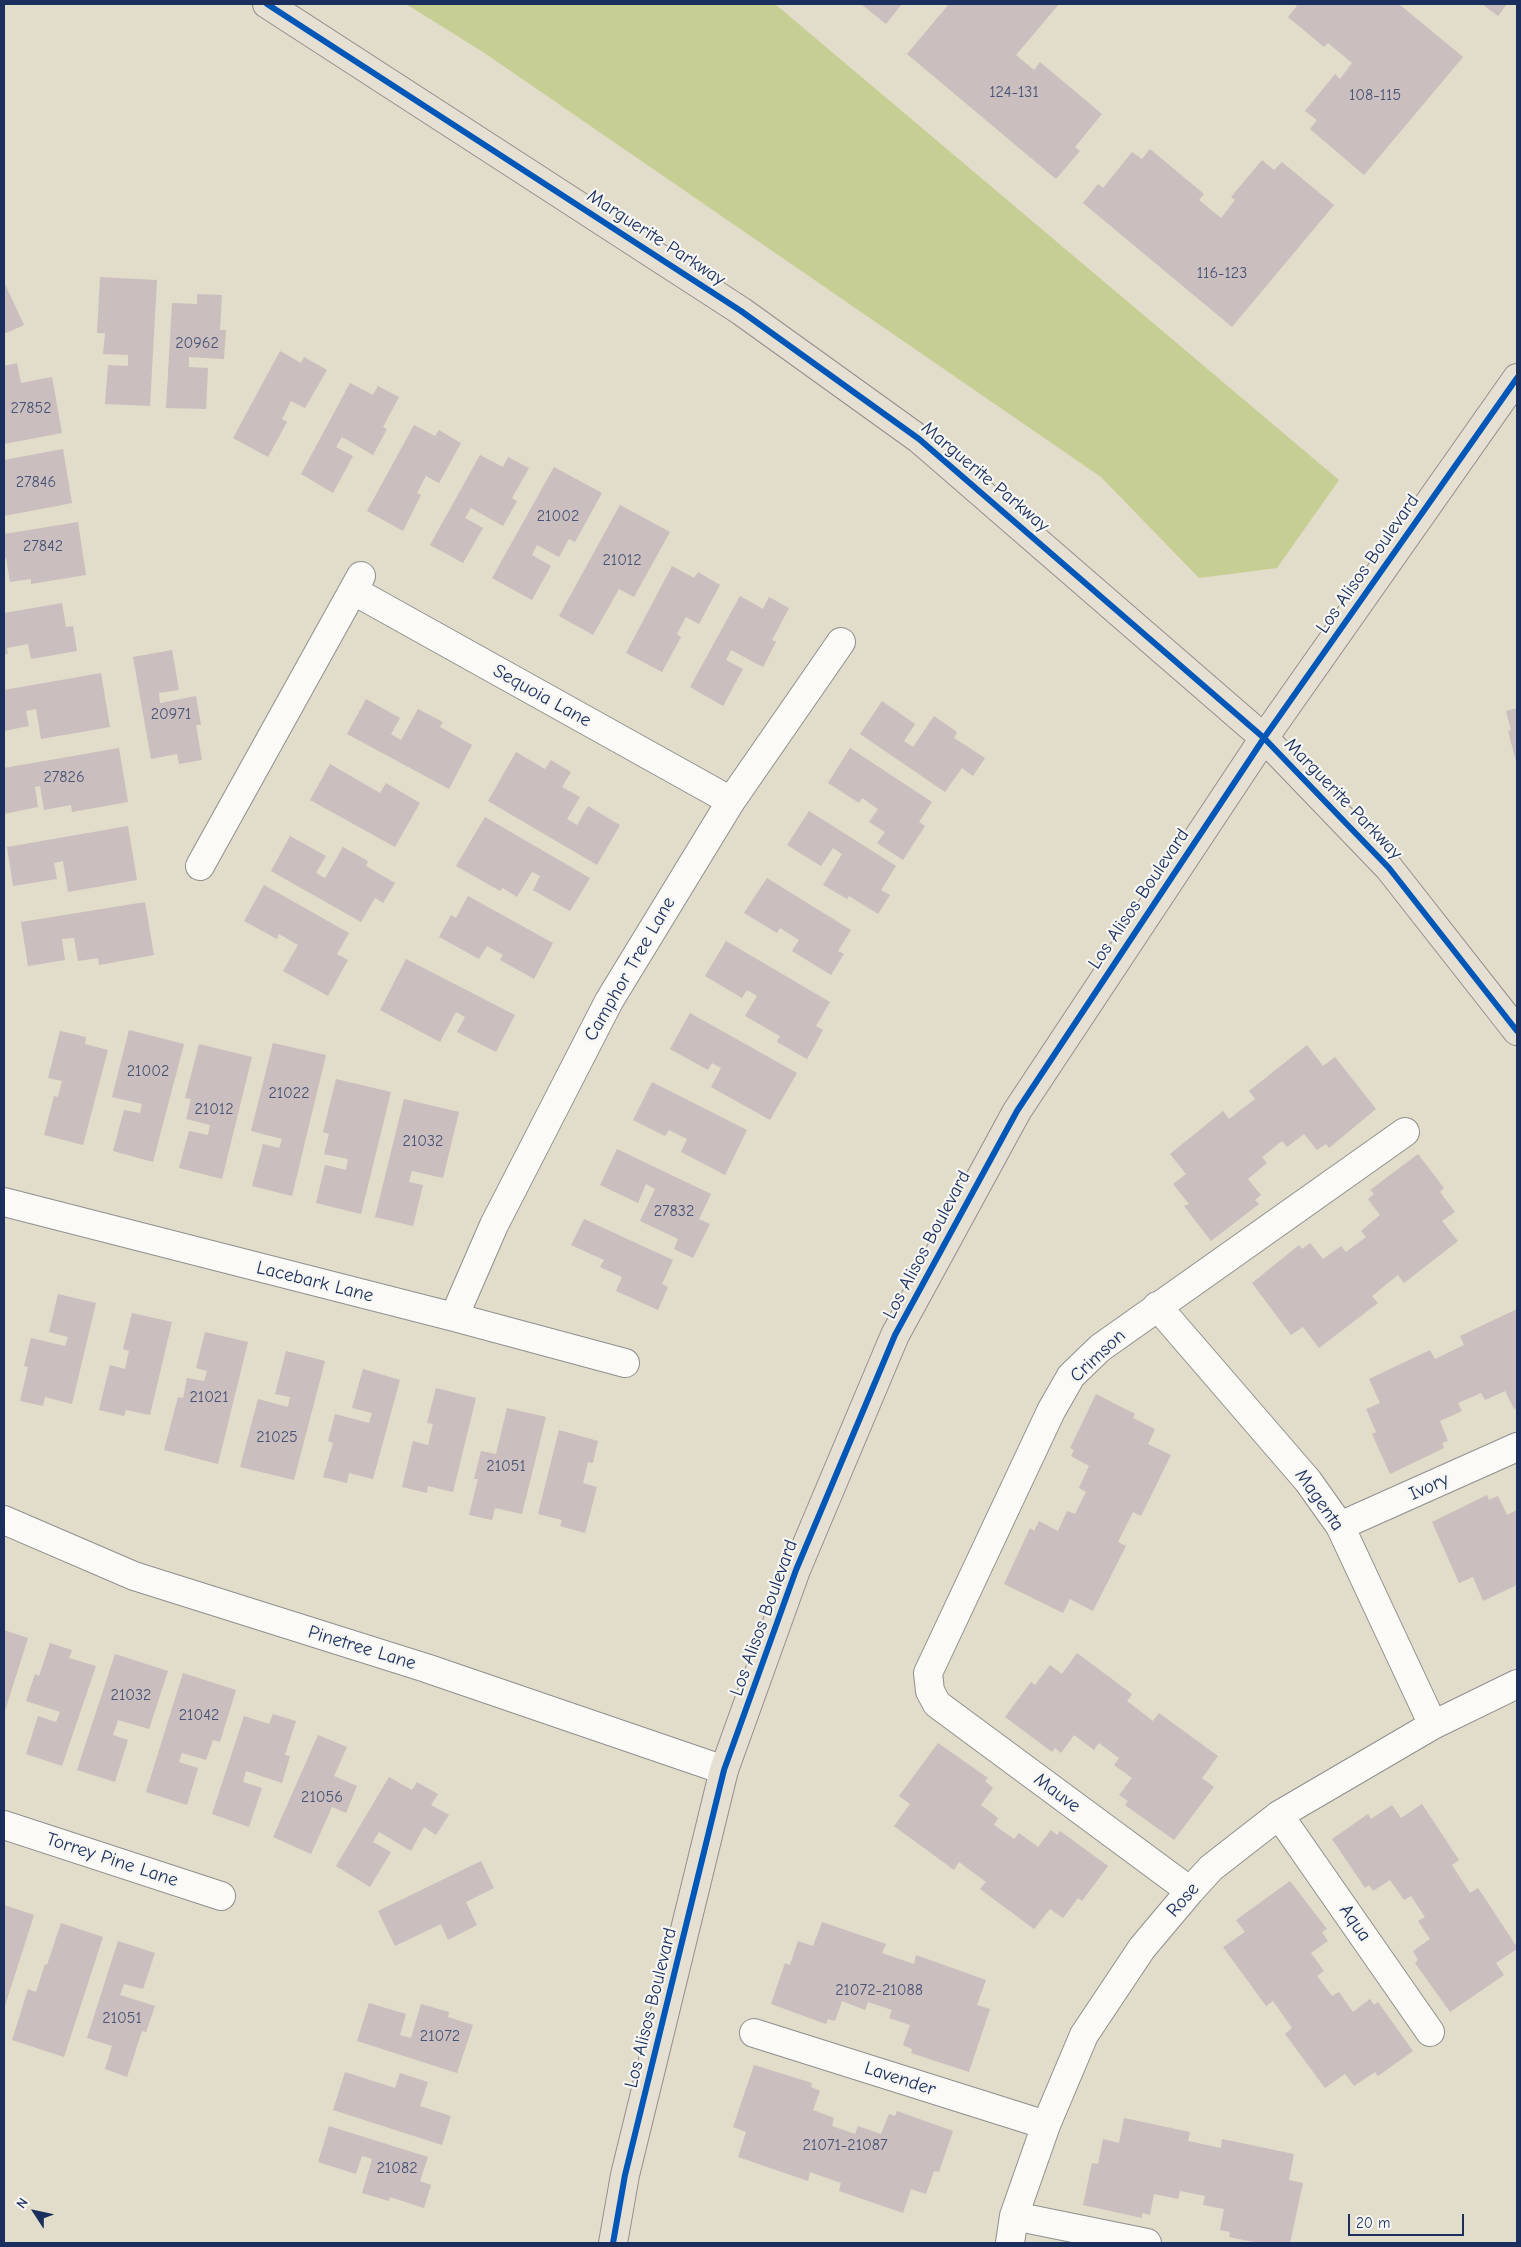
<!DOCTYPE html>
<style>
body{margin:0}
#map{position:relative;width:1521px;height:2247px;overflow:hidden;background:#e2dcca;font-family:"Comic Neue",sans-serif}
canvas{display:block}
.frame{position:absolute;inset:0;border:5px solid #1b2f5e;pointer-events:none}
.north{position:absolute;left:10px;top:2187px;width:50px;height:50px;-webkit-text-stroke:4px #f6f6f2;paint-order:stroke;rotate:305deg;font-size:14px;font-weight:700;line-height:20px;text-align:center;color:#1b2f5e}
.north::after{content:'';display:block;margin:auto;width:18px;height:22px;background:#1b2f5e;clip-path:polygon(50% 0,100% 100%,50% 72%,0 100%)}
.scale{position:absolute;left:1348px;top:2214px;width:116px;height:22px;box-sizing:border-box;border:2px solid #1b2f5e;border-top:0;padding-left:6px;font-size:15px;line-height:18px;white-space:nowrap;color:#1b2f5e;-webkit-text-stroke:4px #f6f6f2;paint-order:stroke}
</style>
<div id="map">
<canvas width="1521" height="2247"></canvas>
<div class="frame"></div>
<div class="north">N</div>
<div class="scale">20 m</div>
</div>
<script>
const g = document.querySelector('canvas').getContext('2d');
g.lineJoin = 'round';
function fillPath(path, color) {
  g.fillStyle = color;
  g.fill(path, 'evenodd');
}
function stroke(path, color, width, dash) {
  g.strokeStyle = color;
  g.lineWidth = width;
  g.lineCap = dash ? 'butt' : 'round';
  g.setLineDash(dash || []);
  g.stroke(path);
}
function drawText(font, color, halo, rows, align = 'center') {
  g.font = font + ' "Comic Neue",sans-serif';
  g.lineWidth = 4.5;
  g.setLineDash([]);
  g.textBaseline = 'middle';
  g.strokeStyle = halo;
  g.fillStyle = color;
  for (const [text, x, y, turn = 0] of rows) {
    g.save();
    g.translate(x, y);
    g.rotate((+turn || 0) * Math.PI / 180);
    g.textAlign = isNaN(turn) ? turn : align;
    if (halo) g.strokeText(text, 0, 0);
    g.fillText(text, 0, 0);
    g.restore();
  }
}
const green = new Path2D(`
 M406 4H775L1339 480 1277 568 1199 578 1101 477 483 52Z`);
const building = new Path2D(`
 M861 4H902L886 24Z
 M949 4H1059L1016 55 1034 70 1040 62 1102 114 1075 147 1080 151 1056 179 907 54Z
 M1294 4H1399L1463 57 1364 175 1310 129 1317 120 1305 111 1335 74 1340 79 1352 63 1328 43 1324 47 1288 17 1297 6Z
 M1482 4H1507L1498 16Z
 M1150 149 1204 194 1199 200 1221 218 1235 200 1231 197 1262 160 1274 170 1282 162 1334 205 1232 327 1083 203 1098 184 1103 188 1132 152 1142 159Z
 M100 277 157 280 150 406 105 404 108 365 128 366V355L103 354 105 333H97Z
 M4 282 24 325 4 334Z
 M197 294 222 295 220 330H226L224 359 189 357V367L208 368 206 409 166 408 172 303 197 304Z
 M280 351 301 363 304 357 327 370 305 408 291 401 282 419 287 422 268 457 233 438Z
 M17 363 21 383 52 377 62 433 4 444V366Z
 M350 383 373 395 378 386 399 397 383 427 387 429 373 455 342 437 336 447 353 456 333 493 301 474Z
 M414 425 435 436 439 430 461 443 439 483 426 476 417 493 421 495 403 531 367 511Z
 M63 449 72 503 4 516V460Z
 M480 455 503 467 508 457 529 468 512 498 517 501 503 526 471 508 465 518 483 528 463 563 430 545Z
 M554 467 602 493 575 542 569 539 559 557 537 545 532 555 551 566 532 600 492 578Z
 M620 505 670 532 634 597 619 589 593 635 559 616Z
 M78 522 86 575 31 584V579L10 582 6 558H4V534Z
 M672 566 694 578 698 572 720 585 699 624 686 617 677 634 681 637 662 672 626 653Z
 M740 596 763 609 769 597 789 608 772 640 776 642 763 667 731 650 726 660 743 669 723 706 690 687Z
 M62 603 66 627 73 626 77 651 31 659 28 644 7 648 8 654H4V613Z
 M172 650 179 690 159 693 160 703 196 696 201 725H196L202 760 179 764 177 754 151 759 133 657Z
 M101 673 110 727 41 739 36 709 26 711 29 726 4 731V690Z
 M366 699 400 718 391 734 401 740 418 709 443 722 440 727 472 745 449 789 347 734Z
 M882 701 915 724 904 741 913 747 934 716 957 732 954 738 985 758 973 776 962 768 945 792 860 734Z
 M1517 708V765L1508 731 1511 730 1506 711Z
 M119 748 128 802 72 812 71 805 44 810 40 786 35 787 38 807 4 814V768Z
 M850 748 932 802 919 822 925 826 903 860 877 843 885 832 869 822 878 809 862 798 859 803 828 783Z
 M516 752 545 769 551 760 571 772 562 787 580 797 567 819 577 825 588 806 620 825 597 865 488 801Z
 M330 764 380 793 386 783 420 803 395 847 310 800Z
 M809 811 896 866 881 890 890 895 878 914 849 896 847 899 823 885 842 854 833 848 821 866 787 845Z
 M485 817 590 878 570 911 533 890 540 876 532 872 517 897 503 888 500 891 456 866Z
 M128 826 137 880 68 892 63 861 54 863 57 879 13 886 7 847Z
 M290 836 326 856 316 873 325 878 343 847 368 861 366 866 395 883 383 903 375 898 361 922 271 871Z
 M767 878 851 930 838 951 844 954 831 975 792 951 799 940 780 928 777 933 744 913Z
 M264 885 349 933 337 954 348 960 328 996 283 971 298 945 279 934 277 939 244 921Z
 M468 896 553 943 534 979 500 960 503 955 487 946 479 959 439 937 451 915 456 918Z
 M145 902 154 955 99 965 98 958 78 961 74 938 62 939 65 960 28 966 21 922Z
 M726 941 830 1002 816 1026 823 1030 807 1059 777 1042 780 1036 745 1016 757 996 747 990 742 998 705 976Z
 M406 959 515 1015 496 1052 457 1032 465 1017 456 1012 440 1042 380 1010Z
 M690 1013 797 1073 770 1120 711 1087 721 1068 712 1063 708 1070 670 1049Z
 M129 1030 184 1044 153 1162 113 1151 124 1110 140 1113 142 1104 112 1097Z
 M60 1031 86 1037 85 1044 108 1050 83 1145 44 1135 54 1096 58 1097 62 1081 48 1078Z
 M273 1043 326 1055 292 1196 252 1186 263 1144 279 1148 282 1139 251 1131Z
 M199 1044 252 1057 222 1179 179 1168 189 1131 208 1135 210 1125 186 1119 191 1099 185 1098Z
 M1307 1045 1323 1066 1335 1057 1376 1109 1329 1148 1326 1144 1317 1150 1304 1134 1287 1147 1282 1141 1262 1157 1267 1163 1248 1179 1261 1195 1255 1200 1259 1204 1211 1241 1184 1206 1189 1204 1173 1184 1186 1174 1170 1154 1223 1111 1229 1119 1255 1099 1249 1091Z
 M336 1079 391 1092 361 1214 316 1203 325 1165 346 1170 348 1159 324 1154 329 1134 323 1132Z
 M652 1082 747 1130 725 1175 681 1152 687 1139 669 1130 665 1136 633 1120Z
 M404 1099 459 1112 443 1178 412 1171 409 1182 423 1185 413 1226 375 1217Z
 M617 1149 711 1194 699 1219 710 1224 693 1258 674 1249 678 1239 640 1221 655 1189 646 1184 638 1203 600 1185Z
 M1418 1154 1444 1188 1440 1192 1455 1212 1442 1221 1458 1241 1404 1283 1398 1275 1372 1296 1378 1303 1319 1348 1303 1327 1291 1335 1252 1283 1299 1245 1302 1249 1310 1243 1323 1259 1341 1246 1346 1252 1366 1237 1361 1231 1380 1215 1368 1199 1374 1194 1370 1190Z
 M584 1219 673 1260 662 1284 668 1287 658 1310 616 1291 622 1277 600 1267 604 1260 571 1245Z
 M58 1294 96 1303 72 1404 45 1397 43 1406 20 1401 28 1367 24 1366 31 1338 65 1346 68 1337 49 1332Z
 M1517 1309V1408L1514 1409 1505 1391 1485 1400 1481 1393 1458 1403 1462 1411 1440 1421 1448 1441 1442 1443 1444 1448 1390 1474 1372 1434 1376 1432 1366 1409 1380 1403 1369 1379 1430 1350 1435 1359 1464 1345 1460 1336Z
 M132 1313 172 1322 150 1415 126 1410 124 1416 99 1410 110 1365 125 1369 129 1351 123 1349Z
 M205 1332 248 1342 218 1464 164 1450 178 1397 183 1398 187 1378 204 1381 207 1371 196 1368Z
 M286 1351 325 1361 294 1480 240 1467 258 1399 288 1407 290 1397 275 1394Z
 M363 1369 400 1380 373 1479 349 1473 347 1483 323 1477 333 1443 328 1441 335 1414 369 1423 372 1413 352 1408Z
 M436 1388 476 1398 453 1492 428 1486 427 1493 402 1487 413 1441 428 1445 433 1424 427 1423Z
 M1096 1394 1135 1414 1133 1418 1155 1429 1148 1444 1171 1455 1141 1516 1133 1512 1118 1542 1126 1546 1093 1611 1070 1599 1063 1613 1004 1584 1030 1528 1034 1531 1039 1521 1058 1531 1067 1511 1075 1514 1086 1492 1079 1488 1089 1466 1071 1456 1074 1450 1070 1448Z
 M507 1408 546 1417 522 1514 495 1508 492 1520 469 1515 478 1479H474L481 1451 496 1454Z
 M559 1430 598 1441 593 1463 588 1462 583 1483 597 1487 585 1533 560 1526 562 1520 538 1514Z
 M1487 1495 1489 1500 1498 1496 1507 1515 1517 1510V1585L1483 1601 1473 1577 1459 1583 1432 1522Z
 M4 1630 28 1638 4 1714Z
 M50 1643 72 1650 69 1658 96 1666 62 1766 26 1754 38 1716 56 1722 60 1712 26 1701 35 1674 39 1676Z
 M1077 1653 1132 1694 1127 1701 1153 1721 1159 1713 1218 1756 1202 1778 1214 1787 1174 1840 1125 1805 1128 1801 1119 1795 1132 1778 1114 1765 1119 1758 1099 1743 1094 1750 1074 1735 1061 1753 1055 1748 1052 1752 1005 1717 1031 1682 1035 1685 1050 1665 1062 1674Z
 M115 1654 168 1671 149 1729 118 1720 113 1735 128 1740 115 1782 77 1770Z
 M183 1673 236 1690 220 1742 213 1740 206 1760 182 1753 179 1762 198 1768 187 1805 146 1792Z
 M273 1714 296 1721 285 1755 290 1756 282 1783 246 1771 243 1782 262 1788 249 1827 212 1814 244 1716 269 1724Z
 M318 1735 347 1747 334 1776 357 1786 346 1813 332 1807 311 1854 273 1837Z
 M938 1743 988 1778 985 1781 993 1788 981 1805 998 1818 994 1825 1014 1839 1019 1833 1038 1847 1051 1830 1057 1835 1060 1831 1108 1866 1082 1901 1078 1898 1063 1918 1050 1909 1034 1929 980 1889 986 1882 959 1862 954 1870 894 1826 910 1804 899 1796Z
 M389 1777 412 1790 417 1782 438 1794 431 1805 449 1815 436 1835 424 1827 411 1851 379 1832 373 1842 391 1852 370 1887 336 1866Z
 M1422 1804 1459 1860 1452 1865 1470 1893 1478 1888 1517 1947V1949L1496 1963 1504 1975 1450 2012 1415 1963 1418 1960 1413 1951 1430 1939 1418 1921 1425 1917 1411 1896 1404 1900 1390 1880 1373 1891 1369 1885 1365 1888 1332 1839 1368 1814 1371 1819 1392 1805 1401 1818Z
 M481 1861 494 1888 466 1902 477 1925 448 1940 441 1924 395 1946 378 1911Z
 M1290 1881 1327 1929 1322 1932 1328 1941 1311 1953 1324 1971 1317 1976 1332 1996 1339 1992 1353 2012 1370 1999 1374 2005 1378 2002 1413 2051 1378 2076 1375 2072 1354 2086 1345 2074 1325 2088 1285 2034 1292 2028 1273 2001 1266 2006 1223 1947 1245 1932 1236 1920Z
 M4 1905 34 1915 4 2009Z
 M822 1922 886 1944 882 1953 914 1964 916 1955 986 1980 977 2005 990 2009 969 2072 911 2053 912 2049 903 2045 910 2025 889 2018 892 2010 868 2002 865 2010 842 2001 835 2021 828 2019 826 2024 771 2004 785 1963 790 1965 798 1941 813 1946Z
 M61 1923 103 1937 64 2057 12 2040 28 1989 36 1992 45 1964 47 1965Z
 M118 1941 155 1953 143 1989 124 1984 120 1995 155 2006 146 2032 142 2031 127 2077 105 2069 112 2046 87 2038Z
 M369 2003 406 2014 400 2035 411 2038 421 2004 449 2012 448 2017 473 2025 457 2073 357 2041Z
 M754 2065 812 2083 811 2087 820 2091 813 2110 834 2118 832 2126 855 2134 858 2126 881 2134 889 2114 895 2116 897 2111 953 2131 939 2172 934 2171 926 2194 911 2189 903 2213 839 2191 841 2183 810 2172 808 2181 738 2157 746 2132 733 2127Z
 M345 2072 395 2088 400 2073 428 2082 420 2106 451 2116 442 2145 333 2110Z
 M1124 2118 1190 2132 1188 2141 1221 2148 1222 2139 1294 2154 1289 2180 1303 2183 1290 2243H1258L1229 2237 1230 2232 1220 2230 1224 2209 1203 2205 1205 2196 1180 2191 1178 2199 1154 2194 1150 2215 1142 2213V2218L1083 2205 1092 2163 1098 2164 1103 2139 1119 2143Z
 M329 2126 428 2157 420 2181 431 2185 424 2208 390 2197 389 2201 362 2193 372 2159 362 2156 356 2174 318 2162Z`);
const minor = new Path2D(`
 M354 591 731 801
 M200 866 361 576
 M4 1202 454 1317 625 1363
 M1157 1306 1308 1481 1340 1526 1433 1725
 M454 1317 494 1225 609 1001 731 801 841 642
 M4 1520 134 1576 426 1668 724 1770
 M1340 1526 1517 1447
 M1279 1815 1430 2032
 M4 1825 221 1896
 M1190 1891 937 1704 930 1691 928 1673 1051 1411 1071 1376 1100 1348 1405 1132
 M754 2033 1046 2125
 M1014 2216 1147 2243
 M1010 2243 1014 2216 1046 2125 1084 2035 1142 1948 1190 1891 1211 1868 1279 1815 1433 1725 1517 1684`);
const major = new Path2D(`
 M267 4 741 311 919 439 1264 738 1389 868 1517 1031
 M613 2243 625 2175 724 1770 796 1570 895 1335 1017 1111 1264 738 1517 378`);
const cycleway = new Path2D(`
 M267 4 741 311 919 439 1264 738 1389 868 1517 1031
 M613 2243 625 2175 724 1770 796 1570 895 1335 1017 1111 1264 738 1517 378`);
const numberNames = [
 ["124-131",1014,92],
 ["108-115",1375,95],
 ["116-123",1222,273],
 ["20962",197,343],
 ["27852",31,408],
 ["27846",36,482],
 ["21002",558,516],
 ["27842",43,546],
 ["21012",622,560],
 ["20971",171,714],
 ["27826",64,777],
 ["21002",148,1071],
 ["21022",289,1093],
 ["21012",214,1109],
 ["21032",423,1141],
 ["27832",674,1211],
 ["21021",209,1397],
 ["21025",277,1437],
 ["21051",506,1466],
 ["21032",131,1695],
 ["21042",199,1715],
 ["21056",322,1797],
 ["21072-21088",879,1990],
 ["21051",122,2018],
 ["21072",440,2036],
 ["21071-21087",845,2145],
 ["21082",397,2168]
];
const streetNames = [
 ["Marguerite Parkway",656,238,33],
 ["Marguerite Parkway",985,477,40],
 ["Los Alisos Boulevard",1368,564,-55],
 ["Sequoia Lane",542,696,29],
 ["Marguerite Parkway",1343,799,46],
 ["Los Alisos Boulevard",1139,899,-56],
 ["Camphor Tree Lane",630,969,-60],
 ["Los Alisos Boulevard",927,1245,-62],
 ["Lacebark Lane",315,1282,14],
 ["Crimson",1098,1356,-43],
 ["Ivory",1429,1487,-24],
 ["Magenta",1319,1500,55],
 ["Los Alisos Boulevard",764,1618,-70],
 ["Pinetree Lane",362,1648,17],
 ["Mauve",1057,1793,37],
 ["Torrey Pine Lane",112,1860,18],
 ["Rose",1183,1900,-49],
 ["Aqua",1355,1923,55],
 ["Los Alisos Boulevard",651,2008,-76],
 ["Lavender",900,2079,18]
];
fillPath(green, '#c6ce93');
fillPath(building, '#cabebe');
stroke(minor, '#8f8f8e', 30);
stroke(major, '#8f8f8e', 30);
stroke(minor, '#fbfaf7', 28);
stroke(major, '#e6e0d3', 28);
stroke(cycleway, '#0057b8', 6);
drawText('16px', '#475376', null, numberNames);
drawText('19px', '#1b2f5e', '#f6f6f2', streetNames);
</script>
